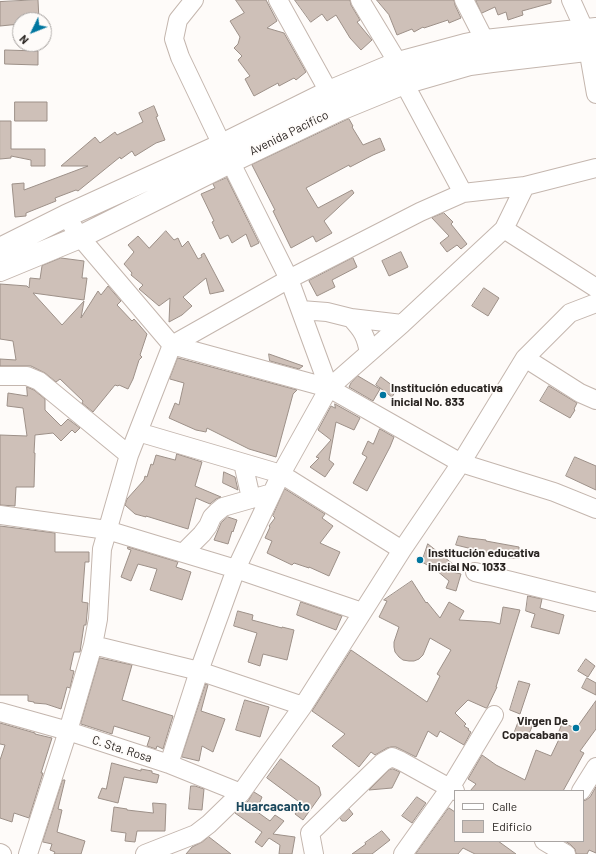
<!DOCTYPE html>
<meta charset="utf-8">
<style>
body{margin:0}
#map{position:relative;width:596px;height:854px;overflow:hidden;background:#fefbf9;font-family:Barlow,sans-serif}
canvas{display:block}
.legend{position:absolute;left:454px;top:790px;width:130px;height:52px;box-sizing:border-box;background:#fefbf9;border:1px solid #a9a5a3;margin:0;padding:5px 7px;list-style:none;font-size:12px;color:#292421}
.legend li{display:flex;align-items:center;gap:8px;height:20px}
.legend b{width:20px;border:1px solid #a9a5a3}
.north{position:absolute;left:12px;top:12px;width:40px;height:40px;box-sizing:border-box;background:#fefbf9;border:1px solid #a9a5a3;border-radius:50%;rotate:227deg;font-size:11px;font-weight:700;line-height:16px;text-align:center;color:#292421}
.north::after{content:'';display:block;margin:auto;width:14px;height:18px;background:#00769f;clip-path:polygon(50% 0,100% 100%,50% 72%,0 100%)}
</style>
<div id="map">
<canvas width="596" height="854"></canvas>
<ul class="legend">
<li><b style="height:5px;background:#fff"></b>Calle</li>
<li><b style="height:11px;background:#cec0b8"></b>Edificio</li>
</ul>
<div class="north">N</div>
</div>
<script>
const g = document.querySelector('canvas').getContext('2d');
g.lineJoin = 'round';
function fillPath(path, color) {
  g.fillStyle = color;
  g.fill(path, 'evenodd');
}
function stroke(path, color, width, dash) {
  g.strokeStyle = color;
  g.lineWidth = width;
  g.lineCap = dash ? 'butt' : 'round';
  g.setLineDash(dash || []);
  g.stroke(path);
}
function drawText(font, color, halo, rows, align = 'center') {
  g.font = font + ' Barlow,sans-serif';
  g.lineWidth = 3.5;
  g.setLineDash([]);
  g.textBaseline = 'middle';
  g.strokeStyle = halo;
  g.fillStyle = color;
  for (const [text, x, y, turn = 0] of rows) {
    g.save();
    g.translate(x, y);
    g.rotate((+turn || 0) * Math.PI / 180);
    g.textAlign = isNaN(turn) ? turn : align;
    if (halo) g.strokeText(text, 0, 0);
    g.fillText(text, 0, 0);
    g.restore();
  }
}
const building = new Path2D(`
 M38 0 39 20H20V24L0 26V2Z
 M236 0H266L277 21 267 28 284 33 306 72 296 80 294 78 279 86 278 83 254 96 245 79 250 76 238 60 242 56 234 48 238 44 240 37 230 21 244 13Z
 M295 0H350L351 5 360 20 357 22 372 40 361 50 350 38 336 15 327 21 322 14 311 22Z
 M377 0H454L455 5 461 18 449 23 448 20 424 28 423 27 414 32 412 29 397 35 389 15Z
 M476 0H551V3L522 11 523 15 508 20 506 12 498 15 495 7 482 13Z
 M5 50 38 51V65L5 64Z
 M15 102H47V121H15Z
 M154 106 158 116 156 117 165 140 156 143 135 156 132 151 121 159 120 157 78 191 76 190 55 198 56 201 26 213V216L15 217 12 184 24 183V190L88 166H61L95 137 100 143 115 132 117 135 143 122 139 113Z
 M349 119 353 126 352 127 363 145 380 138 385 150 373 155 350 167 349 165 306 188 318 208 352 190 354 193 324 221 332 233 316 242 313 236 291 248 273 211 275 210 252 165Z
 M0 121H11V149H45V166H31V160L11 156V158L0 159Z
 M227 178 259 243 251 247 246 234 232 243 228 235 220 239 212 222 214 221 201 194 215 188 213 184Z
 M444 213 453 222 451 224 467 244 461 249 457 245 447 252 440 243 449 236 432 218Z
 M166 231 174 240 178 238 182 247 188 241 198 259 202 257 201 255 204 253 224 291 210 294 206 278 183 297 192 306 182 315 169 322 170 298 159 306 139 289 143 285 131 275 132 273 124 264 134 252 128 245 138 236 149 248Z
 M401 252 408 267 389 276 382 261Z
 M61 258 84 261 82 278H87L84 300 33 293 62 325 84 301 81 318 98 291 101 295 108 286 121 301 117 305 132 321 134 319 147 334 140 355 142 357 139 360 133 379 128 389 119 385 118 386 115 385 93 412 82 403 83 401 60 379 56 382 45 373 31 366H0V359L16 360 13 341 0 339V284L27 286 29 288 30 278 40 279 42 266Z
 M353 258 357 267 332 280 335 287 317 296 309 281Z
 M484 288 499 298 488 316 472 306Z
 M269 354 303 366 299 369 270 361Z
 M178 358 297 390 293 394 276 457 249 449 207 428 206 432 196 430 169 418 175 403 179 405 184 383 170 379Z
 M358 376 380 389 373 401 349 387 351 383Z
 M381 377 397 389 392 397 376 385Z
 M549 386 577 403 574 409 575 410 570 418 540 401Z
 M27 387 34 390 45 399V410L61 426 68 419 80 428 75 433 72 430 61 441 53 433 35 435 34 453H35L34 487H16L15 506 0 505V435L27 436 23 408 7 406 8 393 27 396Z
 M335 404 360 418 354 430 336 422 329 460 334 464 325 477 310 467 319 458 316 457 331 440 318 430 331 406 335 408Z
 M380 429 394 437 390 447 367 491 353 483 367 457 362 454 368 441 373 444Z
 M177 454 202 462 195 486 221 497 216 499 210 504 196 498 188 529 146 516V517L135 514 125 505 127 499 144 480 145 476 147 477 151 464 153 465 156 455 175 460Z
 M575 457 596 466V490L566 476Z
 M224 472 235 477 238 490 223 483Z
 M285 489 325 514 322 518 333 526 320 543 340 552 329 576 309 567V568L294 563 292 565 267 553 272 541 265 538 270 527 269 526 275 518 273 516Z
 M228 517 237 520 233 532 232 531 228 544 214 540 221 523Z
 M0 526 55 533V552H89V562H85L82 602 88 603 86 625H84L80 652H74L70 670 74 671 70 688 67 687 61 709 46 704 34 703V702L28 701V695H0Z
 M459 536 469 538 486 540V541L519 547V558H509L456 545Z
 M428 544 454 565 449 571 461 574 456 591 446 588 449 581 436 570 422 562Z
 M128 547 178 562 176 567 191 572 182 600 150 590 157 569 138 564 131 581 121 577 131 550 128 549Z
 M412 581 426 603 427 602 440 618 449 602 464 611 459 620 492 622 500 624 503 607 520 610 496 687H497L487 708H486L468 700 455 713 466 724 464 726 469 729 468 730 471 732 464 745 440 731 437 737 428 731 416 757 396 747H391L387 748 375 755 371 752 359 767 332 746 345 734 312 711 351 650 427 702 440 676 437 674 451 650 430 638 423 655 419 659 414 661H409L403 660 399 657 395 652 394 647V642L399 627 379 617 387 601 384 600Z
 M528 596 542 599 540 608 564 615 559 634 531 627 535 614 526 611Z
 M301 602 342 616 336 630 297 615Z
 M238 611 253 615 252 620 282 628V627L294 630 287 660 263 654 260 666 248 662 257 633 234 626Z
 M100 658 132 665 122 700 173 716 163 749 157 746 156 749 147 746 150 737 114 726 112 734 81 724Z
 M586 659 595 666 588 677 578 671Z
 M587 678 596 683V695L582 688Z
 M519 681 530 684 520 714 510 710Z
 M206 684 208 685 201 711 225 719 213 752 202 746 199 761 182 757Z
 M245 700 269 707 260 737 236 730Z
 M596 701V729L580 751 584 753 563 791H470L476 784 468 779 482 755 496 765 525 780 536 750 551 756 561 735 558 734 562 723 576 728Z
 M520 718 533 724 527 739 514 734Z
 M0 723 35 733V734L52 738 41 773H43L29 818 14 813 12 822 0 818V760L5 745 0 744Z
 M281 759 319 787 321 795 303 820 295 814 302 804 267 778Z
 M112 763 141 771V769L152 771V773L159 775 157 783 124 777 118 803 98 798 102 788 106 789Z
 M393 769 400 772 392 788 369 790 389 770Z
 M63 780H65L58 809 62 810 57 832 85 841 81 854H54L55 852 50 850 52 844 43 842Z
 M191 786H195L204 789 202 810 189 809Z
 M596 787V853L589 850 587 854H576L575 849 571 845 565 841H583V801L586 800 590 797Z
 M254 792 262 797 256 811 270 821 275 815 284 821 273 834 295 837 292 854H279L280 845 269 838 262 847 255 842 262 832 235 813 248 801Z
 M417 797 426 803 412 823 402 816Z
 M153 803 166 804 165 831H137L135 842 125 841 126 833 111 831 114 807 127 809V810L153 813Z
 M449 808 455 812V841H498L516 854H475L463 848 458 854H416Z
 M349 809 353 814 346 821H342L340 818Z
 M382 831 390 840 372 854H352L366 844 365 843Z
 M209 837 231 854H186L192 847 202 842Z`);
const minor = new Path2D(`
 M194 0 178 20 174 39 180 57 222 145 289 279 329 388
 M278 0 329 92 335 104
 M360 0 398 63 404 83 463 193
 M464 0 485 41 489 52
 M571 0 585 31 596 94
 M66 216 80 237 172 345 329 388 461 463 554 492 596 509
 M504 229 596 288
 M301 310 327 312 351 318 402 324
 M351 318C363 331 366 336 369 353
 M525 358 580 393 596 400
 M0 376H27L39 381 129 455
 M138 432 281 474 402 550
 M243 463 251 498
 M0 515 107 530 236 569 362 612
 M183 553 202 534 208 526 212 517 217 512 223 507 272 493
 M475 572 596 602
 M93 645 199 671 303 706
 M0 712 68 731 169 764 241 793
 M169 764 199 671 236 569 281 474 329 388 402 324 504 229 525 186
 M581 791 596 767
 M544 841 566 854
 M0 853 2 854
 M28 854 68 731 93 645 98 619 102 549 129 455 172 345 289 279 381 232 420 212 463 193 525 186 596 168
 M145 854 196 834 209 824 241 793 303 706 402 550 461 463 525 358 570 313 596 303
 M314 854 310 833 383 762 392 757 401 761 455 791
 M403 854 450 788 494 715`);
const major = new Path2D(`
 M0 249 66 216 222 145 329 92 398 63 465 45 485 41 596 29
 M0 270 80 237 230 162 338 110 404 83 470 64 492 61 596 49`);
const markers = [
 [383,395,4,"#00769f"],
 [420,560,4,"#00769f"],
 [576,728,4,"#00769f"]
];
const streetNames = [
 ["Avenida Pacifico",289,133,-26],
 ["C. Sta. Rosa",122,749,18]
];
const poiNames = [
 ["Institución educativa",391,388],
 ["inicial No. 833",391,402],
 ["Institución educativa",428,553],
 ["inicial No. 1033",428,567],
 ["Virgen De",568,721,"right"],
 ["Copacabana",568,735,"right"]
];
const neighbourhoodNames = [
 ["Huarcacanto",273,807]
];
fillPath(building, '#cec0b8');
stroke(building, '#9d9088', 1);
stroke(minor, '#c4b6ae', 20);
stroke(major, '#c4b6ae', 24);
stroke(minor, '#fff', 18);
stroke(major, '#fff', 22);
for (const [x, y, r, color] of markers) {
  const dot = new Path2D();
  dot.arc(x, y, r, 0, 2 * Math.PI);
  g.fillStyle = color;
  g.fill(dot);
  stroke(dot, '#fefbf9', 1.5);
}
drawText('12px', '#292421', '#fefbf9', streetNames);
drawText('bold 12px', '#292421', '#fefbf9', poiNames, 'left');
drawText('bold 13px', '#1a475c', '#fefbf9', neighbourhoodNames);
</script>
